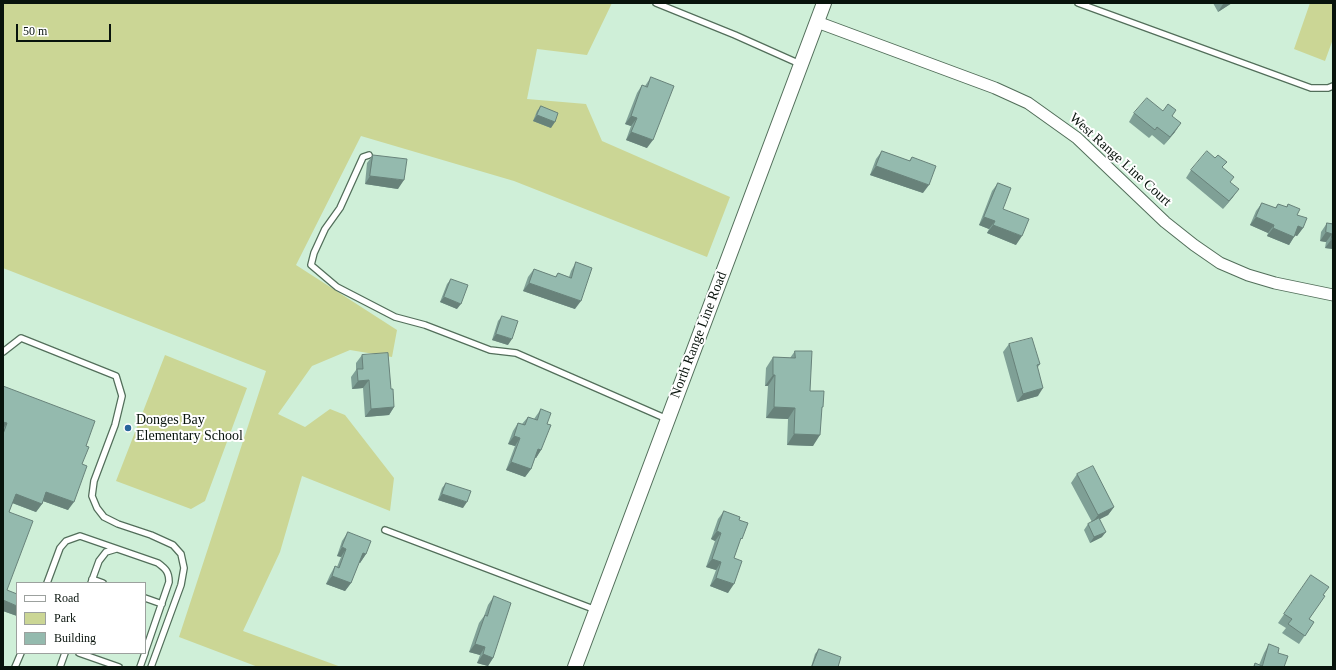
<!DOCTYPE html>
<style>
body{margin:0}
#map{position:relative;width:1336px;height:670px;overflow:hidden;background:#cfefd8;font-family:Georgia,serif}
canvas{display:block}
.frame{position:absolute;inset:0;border:4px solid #08130c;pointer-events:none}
.legend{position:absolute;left:16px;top:582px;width:130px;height:72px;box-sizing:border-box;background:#fff;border:1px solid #9ca19e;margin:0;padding:5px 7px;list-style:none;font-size:12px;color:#08130c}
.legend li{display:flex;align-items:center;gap:8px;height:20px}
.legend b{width:20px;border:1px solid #9ca19e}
.scale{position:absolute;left:16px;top:24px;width:95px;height:18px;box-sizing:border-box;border:2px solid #08130c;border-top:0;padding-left:5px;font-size:12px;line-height:14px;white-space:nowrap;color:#08130c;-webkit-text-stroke:3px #fff;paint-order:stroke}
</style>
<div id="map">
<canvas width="1336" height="670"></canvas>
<div class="frame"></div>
<ul class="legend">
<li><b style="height:5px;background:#fff"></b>Road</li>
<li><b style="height:11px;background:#cbd695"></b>Park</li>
<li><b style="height:11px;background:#94baae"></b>Building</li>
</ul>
<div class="scale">50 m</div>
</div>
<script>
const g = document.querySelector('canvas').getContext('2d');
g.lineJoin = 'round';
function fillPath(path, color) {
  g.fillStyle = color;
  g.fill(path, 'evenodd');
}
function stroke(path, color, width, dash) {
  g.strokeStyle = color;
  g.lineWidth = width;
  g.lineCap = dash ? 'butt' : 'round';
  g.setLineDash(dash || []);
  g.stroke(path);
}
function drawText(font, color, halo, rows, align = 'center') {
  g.font = font + ' Georgia,serif';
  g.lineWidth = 4;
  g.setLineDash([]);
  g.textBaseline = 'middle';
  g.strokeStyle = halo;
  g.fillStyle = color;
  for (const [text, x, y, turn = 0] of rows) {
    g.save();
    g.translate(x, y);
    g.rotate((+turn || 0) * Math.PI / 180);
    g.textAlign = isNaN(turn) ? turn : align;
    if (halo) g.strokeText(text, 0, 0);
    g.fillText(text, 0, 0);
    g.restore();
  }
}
const green = new Path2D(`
 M3 3H612L587 55 537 49 527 99 586 104 602 141 730 197 707 257 514 181 361 136 296 265 397 330 392 357 350 350 312 366 278 414 305 427 330 409 345 415 394 478 390 511 302 476 280 552 243 631 341 667H258L179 637 266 371 3 268Z
 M1310 3H1333V39L1325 61 1294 49Z
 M165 355 247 388 205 501 191 509 116 481Z`);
const service = new Path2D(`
 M656 3 735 35 800 64
 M1078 3 1311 88H1328L1333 86
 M369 155 363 157 340 208 325 229 314 253 311 265 337 287 395 317 425 325 490 350 516 353 667 419
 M3 352 21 338 116 376 122 396 115 425 94 481 92 496 97 508 104 517 118 524 151 535 173 545 181 554 184 568 181 585 151 667
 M385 530 596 610
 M92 579 103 583
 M47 583 60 548 66 541 80 536 158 563C166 569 169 572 169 582L145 652
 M91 583 99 561 106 552 116 549
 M145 598 162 604
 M79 653 119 667
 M15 667 21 653
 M60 667 65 653
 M140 667 145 653`);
const minor = new Path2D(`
 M817 22 995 88 1028 103 1077 138 1165 222 1194 245 1220 263 1248 275 1275 283 1333 295`);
const tertiary = new Path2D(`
 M575 667 824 3`);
const wall = new Path2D(`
 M1213 3H1232L1218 12Z
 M651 77 647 148 626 140 631 126 625 124 637 93 642 85 645 86Z
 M541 106 551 128 533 121 537 111Z
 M1163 111 1172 116 1175 132 1164 145 1152 135 1149 138 1129 122 1134 113Z
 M882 151 909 161 912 157 923 193 870 175 876 159Z
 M373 155 398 189 365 184 367 163Z
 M1223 168 1230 182 1233 197 1223 209 1186 178 1191 170Z
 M998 183 1003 209 1016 245 987 233 989 229 979 225 992 191Z
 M1262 203 1275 208 1278 204 1286 207 1288 204 1297 215 1303 228 1297 236 1295 235 1289 245 1267 236 1268 233 1250 225 1256 211Z
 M1327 223 1333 224V249L1325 248 1326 242 1320 241 1321 232Z
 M576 262 575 309 523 291 528 277 534 269 555 277 558 273 569 277 571 271Z
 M451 279 457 309 440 302 447 284Z
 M502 316 508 345 492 340 498 321Z
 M1009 344 1040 364 1038 367V396L1017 402 1003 352Z
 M795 351 810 391 822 409 813 446 787 445 788 419 766 418 768 386H765L766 368 773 357 790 358Z
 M362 355 391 389 394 407 389 415 365 417 363 388 352 389 351 377 356 370V363Z
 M3 386 86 446 82 464 68 510 43 501 42 504 36 512 12 503 9 512 7 590 17 616 3 611Z
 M541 409 547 424 541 450 536 458H535L531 469 525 477 506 470 515 446 508 444 513 431 518 423 522 424 528 417 534 419Z
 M1077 474 1114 507 1108 515 1100 519 1102 537 1090 543 1084 530 1088 524 1092 522 1071 483Z
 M446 483 463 508 438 500 442 488Z
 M724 511 739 520V544L734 558 728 593 710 586 716 570 706 567 715 541 711 539 718 519Z
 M348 532 366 554 360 563 359 562 351 583 345 591 326 584 330 575 335 566 337 567 341 557 337 556 342 541Z
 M1311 575 1323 595 1309 619 1314 622 1299 644 1282 633 1286 628 1278 623Z
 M494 596 493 658 488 666 477 663 480 655 469 652 479 623 484 616 488 605Z
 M1269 644 1278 653 1284 667H1253L1255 663 1259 665 1264 653Z
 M819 649 838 667H811L815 654Z`);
const shadedWall = new Path2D(`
 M1224 3H1232L1218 12 1223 4Z
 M537 115 555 122 551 128 533 121Z
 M631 116 637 118 631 126 625 124Z
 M1181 123 1175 132 1164 145 1170 137Z
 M631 132 653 140 647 148 626 140Z
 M876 166 929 185 923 193 870 175Z
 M370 176 404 180 398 189 365 184Z
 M1239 189 1233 197 1223 209 1229 201Z
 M984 217 995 221 989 229 979 225Z
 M1256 217 1274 225 1268 233 1250 225Z
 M993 225 1022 236 1016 245 987 233Z
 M1298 226 1303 228 1297 236 1293 235Z
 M1273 228 1294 237 1289 245 1267 236Z
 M1326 232 1332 234 1326 242 1320 241Z
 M1331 240H1333V249L1325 248Z
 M529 283 581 301 575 309 523 291Z
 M444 297 461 304 457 309 440 302Z
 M496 334 512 339 508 345 492 340Z
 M773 375H775L768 386H765Z
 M369 380 363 388 352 389 358 381Z
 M1043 388 1038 396 1017 402 1023 394Z
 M394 407 389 415 365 417 371 409Z
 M774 407 795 408 788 419 766 418Z
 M3 422 7 423 3 429Z
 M794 434 820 435 813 446 787 445Z
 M514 436 520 438 515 446 508 444Z
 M538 449 541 450 536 458 533 457Z
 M511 462 531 469 525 477 506 470Z
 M46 492 74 502 68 510 40 500Z
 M16 494 42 504 36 512 10 502Z
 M442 494 467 502 463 508 438 500Z
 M1114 507 1108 515 1092 523 1098 515Z
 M717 531 721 533 715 541 711 539Z
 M1106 532 1102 537 1090 543 1094 537Z
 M342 547 346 549 341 557 337 556Z
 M363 553 366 554 360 563 357 562Z
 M712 559 721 562 716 570 706 567Z
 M332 576 351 583 345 591 326 584Z
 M716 578 734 584 728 593 710 586Z
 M3 600 17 606V616L3 611Z
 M475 644 485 647 480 655 469 652Z
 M483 654 493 658 488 666 477 663Z`);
const building = new Path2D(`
 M651 77 674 86 653 140 631 132 637 118 631 116 642 85 647 87Z
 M1147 98 1163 111 1168 104 1176 110 1172 116 1181 123 1170 137 1157 127 1155 130 1134 113Z
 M541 106 558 113 555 122 537 115Z
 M882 151 910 161 912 157 936 166 929 185 876 166Z
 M1207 151 1215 158 1218 155 1227 162 1222 167 1234 177 1230 182 1239 189 1229 201 1191 170Z
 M373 155 407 159 404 180 370 176Z
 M998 183 1011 188 1003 209 1029 219 1022 236 993 225 995 221 984 217Z
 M1262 203 1276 208 1278 204 1287 207 1288 204 1300 209 1297 215 1307 218 1303 228 1298 226 1294 237 1273 228 1274 225 1256 217Z
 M1327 223 1333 224V240H1331L1332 234 1326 232Z
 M576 262 592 268 581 301 529 283 534 269 556 277 558 273 571 278Z
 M451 279 468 285 461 304 444 297Z
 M502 316 518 321 512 339 496 334Z
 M1032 338 1040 364 1037 365 1043 388 1023 394 1009 344Z
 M795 351H812L810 391H824L823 407H822L820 435 794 434 795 408 774 407 775 375H773V357L795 358Z
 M388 353 391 389H393L394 407 371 409 369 380 358 381 357 369H363L362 355Z
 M3 386 95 421 86 446 89 447 82 464 87 466 74 502 46 492 42 504 16 494 9 512 33 521 7 590 17 594V606L3 600V434L7 423 3 422Z
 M541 409 551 413 547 424 551 425 541 450 538 449 531 469 511 462 520 438 514 436 518 423 525 425 528 417 537 420Z
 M1093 466 1114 507 1098 515 1077 474Z
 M446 483 471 491 467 502 442 494Z
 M724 511 740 517 739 520 748 523 742 539 741 538 734 558 742 561 734 584 716 578 721 562 712 559 721 533 717 531Z
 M1099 518 1106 532 1094 537 1088 524Z
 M348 532 371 541 366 554 363 553 351 583 332 576 335 566 339 568 346 549 342 547Z
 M1311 575 1329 587 1323 595 1325 596 1309 619 1314 622 1305 636 1288 624 1292 619 1284 614Z
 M494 596 511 603 493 658 483 654 485 647 475 644 485 615 487 616Z
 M1269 644 1279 648 1278 653 1288 656 1284 667H1254L1255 663 1262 666Z
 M819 649 841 657 838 667H812Z`);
const markers = [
 [128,428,4,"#27649b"]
];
const streetNames = [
 ["West Range Line Court",1120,160,42],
 ["North Range Line Road",699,335,-69]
];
const poiNames = [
 ["Donges Bay",136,420],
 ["Elementary School",136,436]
];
fillPath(green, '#cbd695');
stroke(service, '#526e5a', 8);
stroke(minor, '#526e5a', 13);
stroke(tertiary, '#526e5a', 16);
stroke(service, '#fff', 5.5);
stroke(minor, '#fff', 11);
stroke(tertiary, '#fff', 14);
fillPath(wall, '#7fa096');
fillPath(shadedWall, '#68827a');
fillPath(building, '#94baae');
stroke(building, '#68827a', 1);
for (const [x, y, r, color] of markers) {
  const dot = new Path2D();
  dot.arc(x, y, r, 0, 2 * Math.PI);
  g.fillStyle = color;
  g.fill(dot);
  stroke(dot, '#fff', 1.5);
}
drawText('14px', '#08130c', '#fff', streetNames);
drawText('14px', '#08130c', '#fff', poiNames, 'left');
</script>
